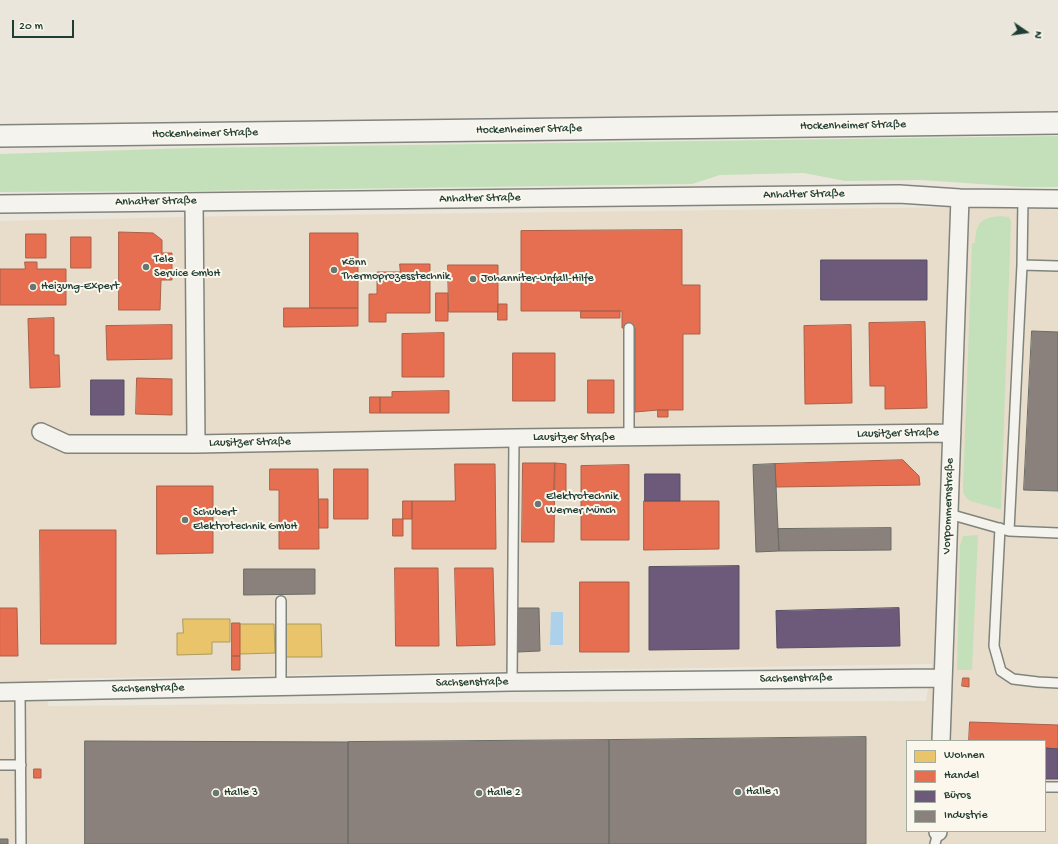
<!DOCTYPE html>
<meta charset="utf-8">
<style>
body{margin:0}
#map{position:relative;width:1058px;height:844px;overflow:hidden;background:#ebe6dc;font-family:"Gochi Hand",sans-serif}
canvas{display:block}
.legend{position:absolute;left:906px;top:740px;width:140px;height:92px;box-sizing:border-box;background:#fbf7ec;border:1px solid #a3ada2;margin:0;padding:5px 7px;list-style:none;font-size:12px;color:#1f3d34}
.legend li{display:flex;align-items:center;gap:8px;height:20px}
.legend b{width:20px;border:1px solid #a3ada2}
.north{position:absolute;left:1006px;top:12px;width:40px;height:40px;-webkit-text-stroke:3px #fbf7ec;paint-order:stroke;rotate:103deg;font-size:11px;font-weight:700;line-height:16px;text-align:center;color:#1f3d34}
.north::after{content:'';display:block;margin:auto;width:14px;height:18px;background:#1f3d34;clip-path:polygon(50% 0,100% 100%,50% 72%,0 100%)}
.scale{position:absolute;left:12px;top:20px;width:62px;height:18px;box-sizing:border-box;border:2px solid #1f3d34;border-top:0;padding-left:5px;font-size:12px;line-height:14px;white-space:nowrap;color:#1f3d34;-webkit-text-stroke:3px #fbf7ec;paint-order:stroke}
</style>
<div id="map">
<canvas width="1058" height="844"></canvas>
<ul class="legend">
<li><b style="height:11px;background:#e9c46a"></b>Wohnen</li>
<li><b style="height:11px;background:#e76f51"></b>Handel</li>
<li><b style="height:11px;background:#6d597a"></b>Büros</li>
<li><b style="height:11px;background:#8a817c"></b>Industrie</li>
</ul>
<div class="north">N</div>
<div class="scale">20 m</div>
</div>
<script>
const g = document.querySelector('canvas').getContext('2d');
g.lineJoin = 'round';
function fillPath(path, color) {
  g.fillStyle = color;
  g.fill(path, 'evenodd');
}
function stroke(path, color, width, dash) {
  g.strokeStyle = color;
  g.lineWidth = width;
  g.lineCap = dash ? 'butt' : 'round';
  g.setLineDash(dash || []);
  g.stroke(path);
}
function drawText(font, color, halo, rows, align = 'center') {
  g.font = font + ' "Gochi Hand",sans-serif';
  g.lineWidth = 4;
  g.setLineDash([]);
  g.textBaseline = 'middle';
  g.strokeStyle = halo;
  g.fillStyle = color;
  for (const [text, x, y, turn = 0] of rows) {
    g.save();
    g.translate(x, y);
    g.rotate((+turn || 0) * Math.PI / 180);
    g.textAlign = isNaN(turn) ? turn : align;
    if (halo) g.strokeText(text, 0, 0);
    g.fillText(text, 0, 0);
    g.restore();
  }
}
const built = new Path2D(`
 M1051 206 1058 207V844H0V221L234 216ZM932 664 926 701 495 702 48 706V679ZM907 741H1045V831H907Z`);
const green = new Path2D(`
 M1058 136V187H1023L921 180 845 181 804 173 720 175 692 184 193 191 0 192V154L190 148Z
 M1000 216 1009 217 1011 221 1001 509H999L970 501C965 497 963 494 963 488L972 243H975C976 223 980 218 1000 216Z
 M978 535 972 670H957L960 545 963 536Z`);
const water = new Path2D(`
 M551 612H563V645H550Z`);
const homes = new Path2D(`
 M183 619H230V642H212V654L177 655V633H183Z
 M240 624H274L275 653 240 654Z
 M284 624H321L322 657H284Z`);
const shops = new Path2D(`
 M682 230V285H700V334H683V410H658L635 412V328H622V311H521V231Z
 M119 232 153 233 162 240V253H172V280H161L160 310H119Z
 M310 233H358V308H310Z
 M26 234H46V258H26Z
 M71 237H91V268H71Z
 M25 262H37V269H66V305H0V269H25Z
 M400 264H430V313H386V322H369V294H377V272H400Z
 M448 265H498V312H449Z
 M436 293H448V321H436Z
 M498 304H507V320H498Z
 M284 308H358V326L284 327Z
 M581 311H620V318H581Z
 M54 318V355H59L60 387 30 388 28 319Z
 M925 322 927 408 885 409V386H870L869 323Z
 M172 325V359L107 360 106 326Z
 M851 325 852 403 805 404 804 326Z
 M444 333V377H402V334Z
 M513 353H555V401H513Z
 M137 378 172 379V415L136 414Z
 M588 380H614V413H588Z
 M449 391V413H380V397H392V392Z
 M370 397H380V413H370Z
 M658 410H668V417H658Z
 M903 460 919 476 920 485 776 487 775 464Z
 M523 463H555L554 542H522Z
 M555 463 566 464V492H554Z
 M455 464H495L496 549H412V501H455Z
 M629 465V540H581V466Z
 M270 469H318L319 549H279V490H270Z
 M334 469H368V519H334Z
 M157 486H213V553L157 554Z
 M319 499H328V528H319Z
 M403 501H412V519H403Z
 M644 501H719V549L644 550Z
 M393 519H403V536H393Z
 M40 530H116V644H41Z
 M395 568H438L439 646H396Z
 M455 568H493L495 645 457 646Z
 M580 582H629V652H580Z
 M0 608H17L18 656H0Z
 M232 623H240V656H232Z
 M232 656H240V670H232Z
 M963 678H969V687L962 686Z
 M970 722 1058 725V749L1045 748V741H969Z
 M34 769H41V778H34Z`);
const offices = new Path2D(`
 M821 260H927V300H821Z
 M91 380H124V415H91Z
 M645 474H680V501H645Z
 M739 566V649L649 650V567Z
 M899 608 900 646 777 648 776 611Z
 M1045 748 1058 749V779H1045Z`);
const industry = new Path2D(`
 M1032 331 1058 332V491L1024 490Z
 M775 464 779 551 756 552 753 465Z
 M891 528V550L779 551 778 529Z
 M244 569H315V594L244 595Z
 M517 608H539L540 651 518 652Z
 M866 737V844H609V740Z
 M609 740V844H348V742Z
 M85 741 348 742V844H85Z
 M0 839H8V844H0Z`);
const service = new Path2D(`
 M1023 198 1022 265 1058 266
 M629 328V437
 M949 514 1009 531 1058 533
 M1000 528 994 646 1001 671 1013 679 1038 682 1058 683
 M1009 531 1022 265
 M512 682 514 438
 M281 686V601
 M20 691 21 844
 M0 765H21
 M1045 787H1058
 M935 844 938 832`);
const minor = new Path2D(`
 M194 202 196 444 514 438 952 433
 M0 204 899 194 960 198 1058 199
 M41 432 67 444H196
 M0 692 512 682 943 678
 M941 741 960 198
 M938 832V831`);
const tertiary = new Path2D(`
 M0 136 1058 123`);
const markers = [
 [146,267,4,"#66786f"],
 [334,270,4,"#66786f"],
 [473,279,4,"#66786f"],
 [33,287,4,"#66786f"],
 [538,504,4,"#66786f"],
 [185,520,4,"#66786f"],
 [738,792,4,"#66786f"],
 [216,793,4,"#66786f"],
 [479,793,4,"#66786f"]
];
const streetNames = [
 ["Hockenheimer Straße",853,126,-1],
 ["Hockenheimer Straße",529,130,-1],
 ["Hockenheimer Straße",205,134,-1],
 ["Anhalter Straße",804,195,-1],
 ["Anhalter Straße",480,199,-1],
 ["Anhalter Straße",156,202,-1],
 ["Lausitzer Straße",898,434,-1],
 ["Lausitzer Straße",574,438],
 ["Lausitzer Straße",250,443,-1],
 ["Vorpommernstraße",949,506,-88],
 ["Sachsenstraße",796,679,-1],
 ["Sachsenstraße",472,683,-1],
 ["Sachsenstraße",148,689,-1]
];
const poiNames = [
 ["Tele",154,260],
 ["Service GmbH",154,274],
 ["Könn",342,263],
 ["Thermoprozesstechnik",342,277],
 ["Johanniter-Unfall-Hilfe",481,279],
 ["Heizung-Expert",41,287],
 ["Elektrotechnik",546,497],
 ["Werner Münch",546,511],
 ["Schubert",193,513],
 ["Elektrotechnik GmbH",193,527],
 ["Halle 1",746,792],
 ["Halle 3",224,793],
 ["Halle 2",487,793]
];
fillPath(built, '#e8ddca');
fillPath(green, '#c4e0ba');
fillPath(water, '#add1eb');
fillPath(homes, '#e9c46a');
stroke(homes, '#ac9c5a', 1);
fillPath(shops, '#e76f51');
stroke(shops, '#ab6048', 1);
fillPath(offices, '#6d597a');
stroke(offices, '#565165', 1);
fillPath(industry, '#8a817c');
stroke(industry, '#6a6d66', 1);
stroke(service, '#80847d', 12);
stroke(minor, '#80847d', 20);
stroke(tertiary, '#80847d', 24);
stroke(service, '#f4f3ee', 9);
stroke(minor, '#f4f3ee', 17);
stroke(tertiary, '#f4f3ee', 21);
for (const [x, y, r, color] of markers) {
  const dot = new Path2D();
  dot.arc(x, y, r, 0, 2 * Math.PI);
  g.fillStyle = color;
  g.fill(dot);
  stroke(dot, '#fbf7ec', 1.5);
}
drawText('12px', '#1f3d34', '#fbf7ec', streetNames);
drawText('12px', '#1f3d34', '#fbf7ec', poiNames, 'left');
</script>
